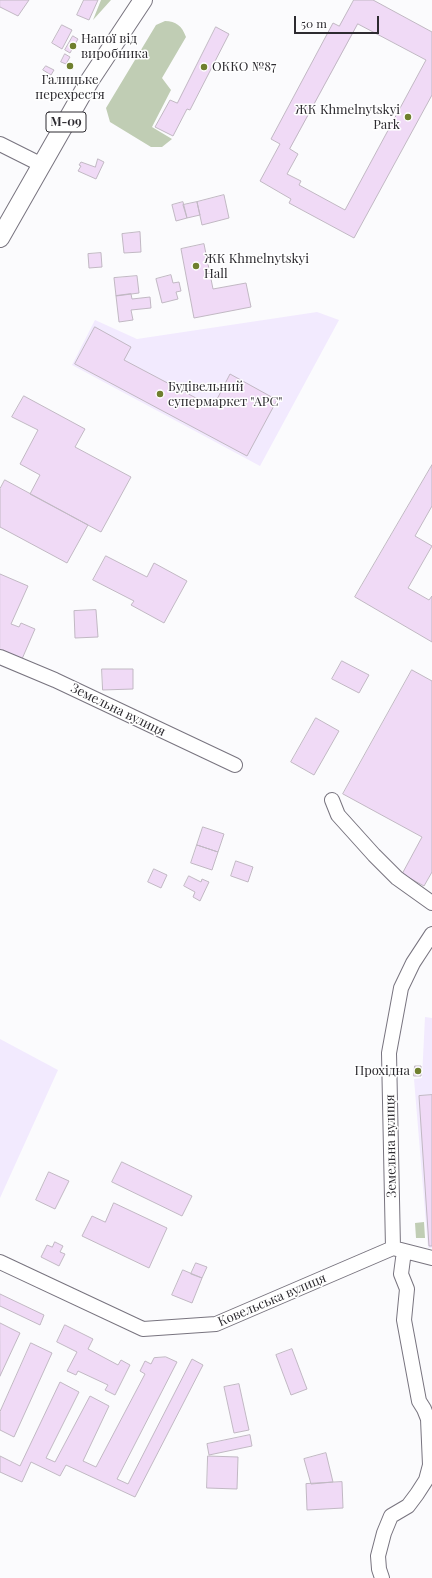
<!DOCTYPE html>
<meta charset="utf-8">
<style>
body{margin:0}
#map{position:relative;width:432px;height:1578px;overflow:hidden;background:#fbfbfd;font-family:"Playfair Display",serif}
canvas{display:block}
.scale{position:absolute;left:294px;top:16px;width:85px;height:18px;box-sizing:border-box;border:2px solid #2d2b30;border-top:0;padding-left:5px;font-size:12px;line-height:14px;white-space:nowrap;color:#2d2b30;-webkit-text-stroke:3px #fff;paint-order:stroke}
</style>
<div id="map">
<canvas width="432" height="1578"></canvas>
<div class="scale">50 m</div>
</div>
<script>
const g = document.querySelector('canvas').getContext('2d');
g.lineJoin = 'round';
function fillPath(path, color) {
  g.fillStyle = color;
  g.fill(path, 'evenodd');
}
function stroke(path, color, width, dash) {
  g.strokeStyle = color;
  g.lineWidth = width;
  g.lineCap = dash ? 'butt' : 'round';
  g.setLineDash(dash || []);
  g.stroke(path);
}
function drawText(font, color, halo, rows, align = 'center') {
  g.font = font + ' "Playfair Display",serif';
  g.lineWidth = 3;
  g.setLineDash([]);
  g.textBaseline = 'middle';
  g.strokeStyle = halo;
  g.fillStyle = color;
  for (const [text, x, y, turn = 0] of rows) {
    g.save();
    g.translate(x, y);
    g.rotate((+turn || 0) * Math.PI / 180);
    g.textAlign = isNaN(turn) ? turn : align;
    if (halo) g.strokeText(text, 0, 0);
    g.fillText(text, 0, 0);
    g.restore();
  }
}
const built = new Path2D(`
 M317 312 339 320 260 466 72 365 95 320 137 339Z
 M425 1017 432 1018V1248H428L414 1079 422 1078Z
 M0 1039 58 1070 0 1198Z`);
const green = new Path2D(`
 M101 0H111L93 20Z
 M165 21C176 21 182 26 186 37L162 78 171 90 152 127 172 139 162 147H151L110 122 106 108 156 25Z
 M424 1222 425 1238H416L415 1223Z`);
const building = new Path2D(`
 M0 0H29L18 16 0 7Z
 M84 0H98L89 20 77 15Z
 M354 0H373L432 32V95L354 238 289 203 291 199 260 181 280 144 271 139 333 23 339 26ZM358 24 426 60 345 210 299 185 301 181 287 174 298 154 290 149Z
 M62 25 72 30 62 49 52 43Z
 M216 27 229 34 190 110 187 109 173 136 155 127 170 100 177 103Z
 M73 36 78 39 70 53 65 50Z
 M65 54 70 57 66 64 61 62Z
 M46 66 54 70 51 75 43 70Z
 M98 159 104 162 96 179 78 171 81 166 79 165 81 162 95 167Z
 M224 195 229 218 202 225 197 202Z
 M183 202 187 218 176 221 172 205Z
 M197 202 200 215 187 218 183 205Z
 M140 232 141 252 124 253 122 234Z
 M204 244 213 289 246 283 251 307 194 318 181 249Z
 M101 253 102 267 89 268 88 254Z
 M171 275 173 283 179 282 181 291 176 292 178 299 162 303 156 279Z
 M137 276 139 293 116 296 114 278Z
 M131 294 132 299 150 297 151 308 131 310 133 320 119 322 116 296Z
 M95 327 131 347 124 360 213 407 230 374 277 400 247 456 75 364Z
 M24 396 85 429 75 447 131 477 101 532 30 494 40 475 20 464 38 430 12 417Z
 M432 465V506L415 536 432 546 408 588 429 600 432 596V642L355 597Z
 M5 480 88 525 67 563 0 527V489Z
 M106 556 147 577 154 563 187 581 164 623 131 605 134 601 93 580Z
 M0 574 28 586 11 624 19 627 21 623 35 629 22 659 0 650Z
 M96 610 98 637 75 638 74 611Z
 M342 661 369 675 359 693 332 679Z
 M102 669H133V689L103 690Z
 M412 670 432 681V872L424 886 402 874 422 837 343 794Z
 M316 718 339 731 314 775 291 762Z
 M203 827 224 834 218 852 197 845Z
 M197 845 218 852 212 870 191 863Z
 M236 861 253 867 248 882 231 876Z
 M154 869 167 875 161 888 148 882Z
 M189 876 201 882 202 879 209 882 200 901 193 897 195 892 184 886Z
 M415 1066H421V1076H414Z
 M432 1095V1246H429L419 1096Z
 M122 1162 192 1196 182 1216 112 1182Z
 M49 1172 69 1181 55 1209 36 1200Z
 M114 1203 167 1228 149 1268 82 1236 92 1216 105 1222Z
 M55 1242 63 1246 60 1252 65 1254 59 1266 41 1257 47 1245 52 1247Z
 M196 1263 207 1267 202 1278 191 1274Z
 M183 1270 202 1278 192 1303 172 1295Z
 M0 1294 44 1315 40 1325 0 1306Z
 M0 1323 20 1333 0 1376Z
 M65 1325 93 1339 88 1349 118 1365 121 1360 130 1365 115 1395 105 1390 108 1385 78 1371 76 1375 67 1371 77 1352 57 1342Z
 M31 1343 52 1353 14 1437 0 1430V1412Z
 M292 1349 307 1389 291 1395 276 1355Z
 M166 1357 177 1362 117 1479 128 1484 192 1359 203 1365 135 1497 66 1465 60 1476 31 1462 22 1482 0 1472V1456L20 1466 60 1382 79 1392 46 1458 55 1462 90 1396 109 1406 83 1461 96 1467 145 1374 140 1371 145 1361 151 1364 154 1358Z
 M239 1384 249 1430 234 1433 224 1387Z
 M250 1435 252 1446 209 1455 207 1444Z
 M326 1453 333 1482 311 1484 304 1459Z
 M208 1456 238 1457 237 1489 207 1488Z
 M342 1482 343 1508 307 1510 306 1484Z`);
const minor = new Path2D(`
 M0 144 42 165
 M0 657 55 680 235 765
 M332 800 338 815 374 855 397 878 432 903
 M393 1248 389 1053 401 988 413 963 432 934
 M0 1262 143 1329 216 1324 393 1248 432 1258
 M382 1578 379 1569 378 1556 384 1533 391 1516 408 1506 417 1494 426 1480 430 1465 428 1419 424 1409 419 1401 404 1320 407 1289 401 1274 404 1251`);
const major = new Path2D(`
 M0 238 90 80 143 0`);
const markers = [
 [73,46,4,"#6f7f2e"],
 [70,66,4,"#6f7f2e"],
 [204,67,4,"#6f7f2e"],
 [408,117,4,"#6f7f2e"],
 [196,266,4,"#6f7f2e"],
 [160,394,4,"#6f7f2e"],
 [418,1071,4,"#6f7f2e"]
];
const shields = [
 [66,122,40]
];
const shieldNames = [
 ["М-09",66,122]
];
const poiNames = [
 ["Напої від",81,39],
 ["виробника",81,54],
 ["ОККО №87",212,67],
 ["Галицьке",70,80,"center"],
 ["перехрестя",70,95,"center"],
 ["ЖК Khmelnytskyi",400,110,"right"],
 ["Park",400,125,"right"],
 ["ЖК Khmelnytskyi",204,259],
 ["Hall",204,274],
 ["Будівельний",168,387],
 ["супермаркет \"АРС\"",168,402],
 ["Прохідна",410,1071,"right"]
];
const streetNames = [
 ["Земельна вулиця",118,710,26],
 ["Земельна вулиця",391,1146,-91],
 ["Ковельська вулиця",272,1300,-23]
];
fillPath(built, '#f2eafe');
fillPath(green, '#c0cdb4');
fillPath(building, '#f0daf6');
stroke(building, '#c1b8c3', 1);
stroke(minor, '#78747f', 16);
stroke(major, '#78747f', 20);
stroke(minor, '#fff', 14);
stroke(major, '#fff', 18);
for (const [x, y, r, color] of markers) {
  const dot = new Path2D();
  dot.arc(x, y, r, 0, 2 * Math.PI);
  g.fillStyle = color;
  g.fill(dot);
  stroke(dot, '#fff', 1.5);
}
for (const [x, y, w] of shields) {
  const box = new Path2D();
  box.roundRect(x - w / 2, y - 10, w, 20, 3);
  g.fillStyle = '#fff';
  g.fill(box);
  stroke(box, '#2d2b30', 1);
}
drawText('bold 12px', '#2d2b30', null, shieldNames);
drawText('13px', '#2d2b30', '#fff', poiNames, 'left');
drawText('13px', '#2d2b30', '#fff', streetNames);
</script>
